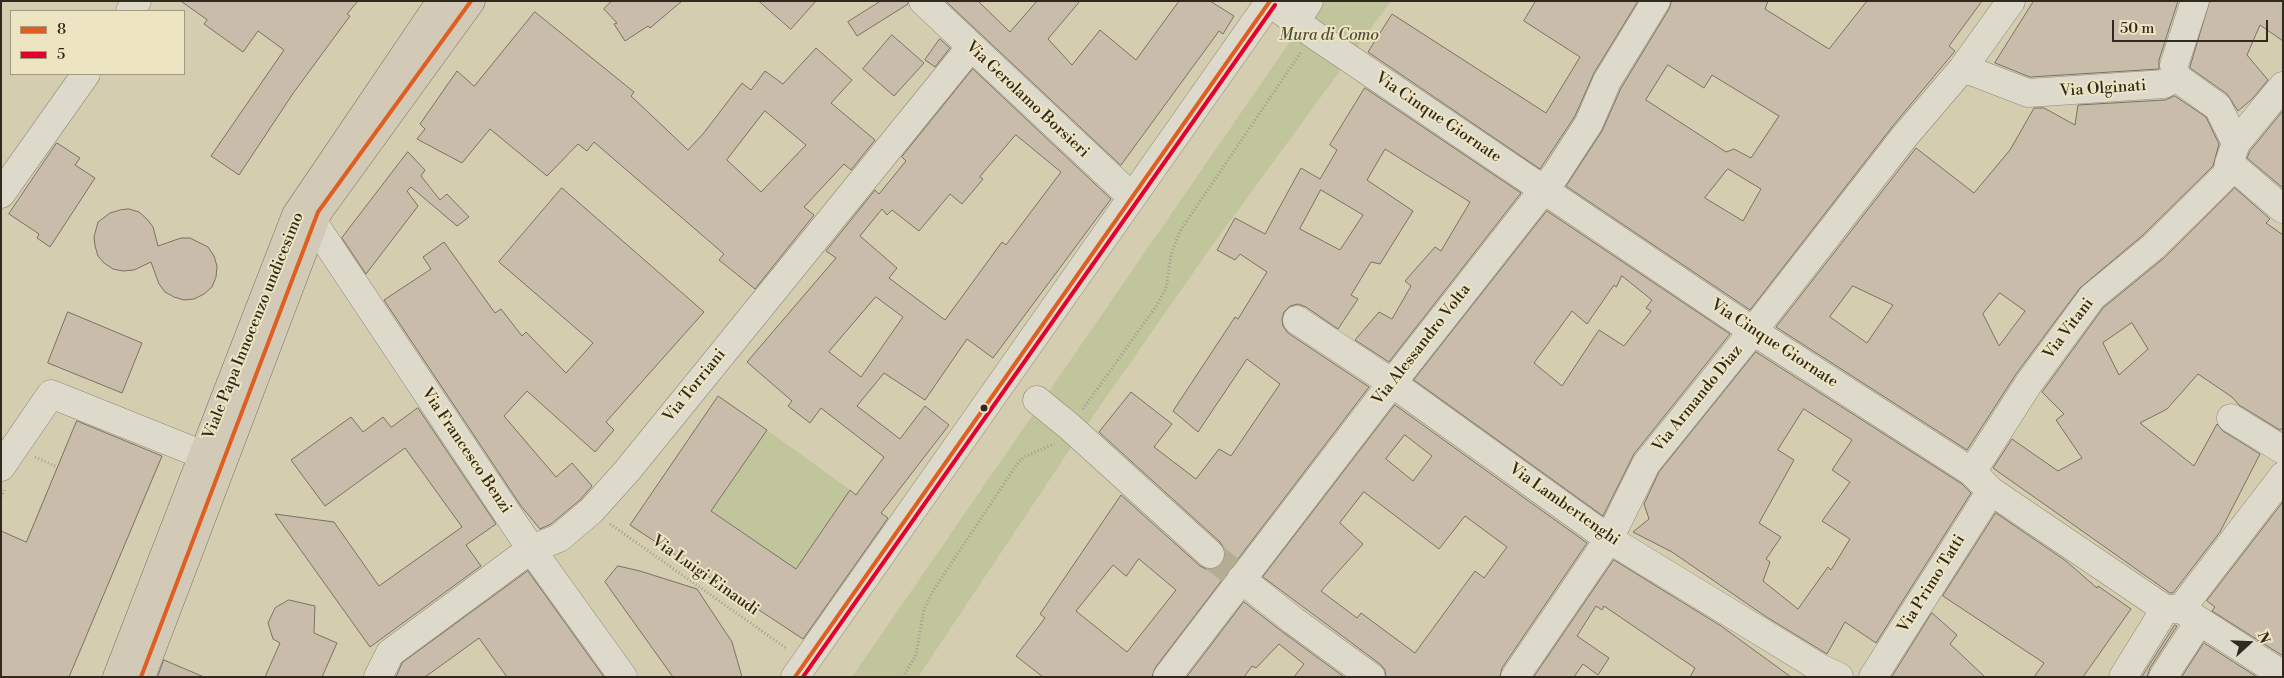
<!DOCTYPE html>
<style>
body{margin:0}
#map{position:relative;width:2284px;height:678px;overflow:hidden;background:#d5cdb0;font-family:"Libre Bodoni",serif}
canvas{display:block}
.frame{position:absolute;inset:0;border:2px solid #31281e;pointer-events:none}
.legend{position:absolute;left:10px;top:10px;width:175px;height:65px;box-sizing:border-box;background:#ede4c2;border:1px solid #a29980;margin:0;padding:6px 9px;list-style:none;font-size:15px;color:#31281e}
.legend li{display:flex;align-items:center;gap:10px;height:25px}
.legend b{width:25px;border:1px solid #a29980}
.north{position:absolute;left:2224px;top:618px;width:50px;height:50px;-webkit-text-stroke:4px #ede4c2;paint-order:stroke;rotate:70deg;font-size:14px;font-weight:700;line-height:20px;text-align:center;color:#31281e}
.north::after{content:'';display:block;margin:auto;width:18px;height:22px;background:#31281e;clip-path:polygon(50% 0,100% 100%,50% 72%,0 100%)}
.scale{position:absolute;left:2112px;top:20px;width:156px;height:22px;box-sizing:border-box;border:2px solid #31281e;border-top:0;padding-left:6px;font-size:15px;line-height:18px;white-space:nowrap;color:#31281e;-webkit-text-stroke:4px #ede4c2;paint-order:stroke}
</style>
<div id="map">
<canvas width="2284" height="678"></canvas>
<div class="frame"></div>
<ul class="legend">
<li><b style="height:6px;background:#df5f22"></b>8</li>
<li><b style="height:6px;background:#e4002b"></b>5</li>
</ul>
<div class="north">N</div>
<div class="scale">50 m</div>
</div>
<script>
const g = document.querySelector('canvas').getContext('2d');
g.lineJoin = 'round';
function fillPath(path, color) {
  g.fillStyle = color;
  g.fill(path, 'evenodd');
}
function stroke(path, color, width, dash) {
  g.strokeStyle = color;
  g.lineWidth = width;
  g.lineCap = dash ? 'butt' : 'round';
  g.setLineDash(dash || []);
  g.stroke(path);
}
function drawText(font, color, halo, rows, align = 'center') {
  g.font = font + ' "Libre Bodoni",serif';
  g.lineWidth = 4;
  g.setLineDash([]);
  g.textBaseline = 'middle';
  g.strokeStyle = halo;
  g.fillStyle = color;
  for (const [text, x, y, turn = 0] of rows) {
    g.save();
    g.translate(x, y);
    g.rotate((+turn || 0) * Math.PI / 180);
    g.textAlign = isNaN(turn) ? turn : align;
    if (halo) g.strokeText(text, 0, 0);
    g.fillText(text, 0, 0);
    g.restore();
  }
}
const green = new Path2D(`
 M1318 1H1391L1209 250 1070 449 918 677H852Z
 M767 430 850 490 796 569 711 511Z`);
const building = new Path2D(`
 M181 1H358L347 14 350 16 294 92 239 175 211 156 284 50 258 31 243 52 204 24 207 20Z
 M612 1H682L650 28 648 26 625 41 614 24 617 23 604 9Z
 M759 1H816L791 29Z
 M881 1H908V4L857 36 848 22Z
 M946 1H978L1010 32 1037 1H1080L1048 39 1072 65 1100 30 1136 60 1179 1H1210L1234 16 1223 34 1219 31 1121 165Z
 M1536 1H1638L1594 73 1575 116 1540 169 1368 52 1392 14 1546 113 1580 57 1524 21Z
 M1672 1H1768L1765 9 1829 49 1867 1H1982L1949 46 1955 51 1892 127 1750 310 1566 186 1602 131 1621 88 1669 9ZM1668 65 1704 88 1712 75 1779 116 1751 158 1734 149 1726 152 1646 100ZM1728 169 1761 189 1743 221 1705 198Z
 M2034 1H2178L2159 60V69L2030 77 1995 63Z
 M2210 1H2283V41L2260 25 2247 55 2268 80 2252 99 2238 111 2227 94 2190 68Z
 M535 12 634 92 631 96 688 150 703 134 742 83 751 90 765 71 783 84 816 48 852 80 831 103 875 140 851 170 844 164 804 207 814 215 755 289 719 260 724 254 594 142 587 151 578 144 547 176 490 129 462 163 417 139 425 129 420 124 457 71 474 86ZM765 111 806 145 761 192 727 160Z
 M892 35 924 63 894 96 863 69Z
 M940 39 950 48 935 67 925 60Z
 M973 69 1111 199 993 358 967 339 925 400 884 373 857 406 900 439 925 406 949 425 881 513 888 518 803 639 630 525 718 396 767 430 711 511 796 569 850 490 856 495 884 457 821 408 810 423 788 406 792 401 747 362 836 258 826 251 875 190 879 194 906 161 902 157ZM1016 135 1061 172 1006 245 1002 242 945 320 889 278 897 268 860 236 882 209 887 215 892 210 919 231 950 194 962 204 983 179 980 177ZM876 297 903 317 861 377 829 352Z
 M1365 88 1521 193 1389 362 1355 340 1379 312 1392 319 1411 286 1405 281 1435 247 1441 251 1470 202 1385 149 1367 180 1413 211 1380 264 1371 262 1351 295 1358 299 1338 329 1306 307 1298 304 1290 306 1284 312 1282 319 1283 326 1288 333 1369 387 1155 668 1152 677H1043L1016 656 1045 618 1040 614 1121 495 1200 566 1206 569H1214L1222 564 1225 558V550L1220 542 1099 432 1131 392 1172 424 1154 447 1196 479 1219 449 1231 456 1280 384 1247 359 1198 432 1173 411 1235 317 1238 319 1267 272 1240 254 1235 260 1217 250 1235 218 1265 234 1301 168 1320 179 1337 150 1330 145ZM1321 190 1363 215 1340 250 1300 229ZM1139 559 1176 590 1127 652 1076 611 1113 565 1126 576Z
 M2175 96 2206 117 2219 144 2213 166 2143 235 2080 288 2016 374 1967 450 1776 327 1916 148 1974 193 2010 150 2034 108H2044L2075 125 2078 105 2165 100ZM1853 286 1893 305 1867 343 1830 317ZM2000 293 2025 311 1999 346 1983 314Z
 M2283 111V188L2247 158 2250 151Z
 M57 143 80 158 75 165 95 178 50 247 37 238 39 234 9 214Z
 M408 152 425 170 421 176 440 200 447 194 469 217 457 226 411 187 407 191 418 206 366 274 342 238Z
 M562 188 704 312 606 422 614 430 595 452 527 391 504 416 556 477 572 463 592 486 580 500 551 524 540 529 521 506 384 300 431 269 423 257 444 242 495 313 501 309 522 336 526 332 566 373 593 343 499 262Z
 M2235 188 2270 219 2266 223 2283 235V428L2280 430 2239 405 2232 397 2198 374 2167 409 2140 423 2194 466 2217 424 2223 431 2260 454 2220 532 2173 593H2170L1993 468 2012 439 2058 471 2082 458 2056 420 2064 414 2042 392 2103 308 2164 258ZM2132 323 2148 349 2119 375 2103 343Z
 M129 209 139 212 147 219 153 227 158 246 181 238H190L208 247 214 256 217 266 216 277 212 287 204 294 194 299 184 300 174 297 165 292 159 284 151 262 134 270 123 271 113 269 104 263 98 256 95 246 94 237 98 222 110 213 120 210Z
 M1547 211 1730 334 1634 454 1603 516 1414 380ZM1622 276 1652 300 1646 308 1651 311 1624 346 1599 330 1562 386 1534 363 1572 311 1587 324 1614 285 1616 287Z
 M68 312 142 343 122 393 48 363Z
 M1756 352 1962 484 1971 493 1876 643 1845 622 1827 654 1765 616 1672 552 1633 532 1649 519 1644 504 1659 472ZM1804 409 1852 440 1832 470 1850 482 1822 521 1850 539 1831 570 1828 567 1798 609 1763 581 1770 562 1766 559 1781 537 1759 523 1794 460 1778 450Z
 M1395 405 1587 543 1502 668 1500 677H1386L1385 670 1380 664 1263 577ZM1405 435 1432 456 1413 481 1386 459ZM1364 492 1439 549 1465 516 1507 547 1484 578 1475 571 1415 653 1361 613 1357 618 1321 591 1363 544 1340 523Z
 M418 408 496 524 466 545 481 566 370 647 275 514 334 522 379 586 462 527 405 448 325 506 291 460 351 417 363 432 383 417 391 427Z
 M77 421 162 456 69 677H1V531L26 542Z
 M2283 502V656L2212 611 2215 607 2207 601Z
 M1996 513 2066 561 2097 588 2098 586 2131 609 2083 677H2034L2044 663 1943 596Z
 M1614 560 1721 626 1791 677H1690L1695 668 1604 606 1602 610 1596 606 1577 636 1609 658 1598 675 1583 664 1574 677H1534Z
 M618 566 640 571 697 589 732 642 742 677H673L605 582Z
 M528 571 604 677H507L479 638 425 677H396L402 663Z
 M289 600 315 606 314 633 337 643 322 677H265L280 643 273 639 268 623 275 608Z
 M1244 602 1284 633 1344 677H1294L1304 664 1279 644 1256 668 1252 666 1244 677H1187Z
 M1932 613 1957 635 1950 644 1985 677H1892Z
 M2175 625 2177 626 2150 668 2147 677H2142Z
 M2204 643 2257 677H2182Z
 M164 660 204 677H158Z`);
const minorTunnel = new Path2D(`
 M1210 554 1241 579`);
const path = new Path2D(`
 M1083 409 1157 305 1166 288 1171 255 1180 231 1301 52
 M35 457 57 467
 M1 497 4 490
 M610 524 786 648
 M903 677 916 655 924 609 933 591 1017 464 1024 457 1054 444`);
const minor = new Path2D(`
 M923 1 1132 197
 M2195 1 2174 65 2176 77 2218 107 2236 143
 M1269 2 1313 34 1753 331 1972 472 1991 491 2165 609H2181L2283 675
 M130 11 137 1
 M1296 21 1309 1
 M1963 68 2011 1
 M2283 86 2236 143 2229 163 2283 209
 M1 194 86 74
 M313 222 531 549 623 677
 M1297 320 1392 383 1609 539 1820 668 1839 677
 M1037 400 1070 427 1210 554
 M2231 418 2283 450
 M1 467 51 394 203 455
 M1972 472 2029 383 2092 297 2153 247 2227 174 2229 163
 M1241 579 1294 621 1371 677
 M2181 609 2283 476
 M378 677 390 653 531 549 559 538 591 511 627 471 971 47
 M795 677 1270 1
 M1167 677 1392 383 1556 174 1589 123 1607 81 1656 1
 M1515 677 1609 539 1646 464 1753 331 1904 137 1963 68 2028 93 2164 84 2176 77
 M1873 677 1991 491
 M2123 677 2165 609
 M2163 677 2199 622`);
const major = new Path2D(`
 M117 677 296 215 441 1
 M141 677 318 212 471 1`);
const bus1 = new Path2D(`
 M141 677 318 212 471 1
 M795 677 1270 1`);
const bus2 = new Path2D(`
 M803 677 1275 5`);
const markers = [
 [984,408,4.5,"#31281e"]
];
const parkNames = [
 ["Mura di Como",1329,36]
];
const streetNames = [
 ["Via Olginati",2103,89,-4],
 ["Via Gerolamo Borsieri",1027,100,43],
 ["Via Cinque Giornate",1438,118,34],
 ["Viale Papa Innocenzo undicesimo",254,326,-68],
 ["Via Vitani",2069,329,-53],
 ["Via Cinque Giornate",1774,344,33],
 ["Via Alessandro Volta",1422,345,-52],
 ["Via Torriani",695,386,-51],
 ["Via Armando Diaz",1698,399,-51],
 ["Via Francesco Benzi",466,451,56],
 ["Via Lambertenghi",1564,505,35],
 ["Via Luigi Einaudi",705,576,35],
 ["Via Primo Tatti",1932,584,-58]
];
fillPath(green, '#c0c59b');
fillPath(building, '#cabcaa');
stroke(building, '#787263', 1);
stroke(minorTunnel, '#b4ac93', 28, [28, 14]);
stroke(minor, '#8e8877', 29);
stroke(major, '#787263', 29);
stroke(path, '#a09d91', 3, [1, 2.5]);
stroke(minor, '#dedacb', 28);
stroke(major, '#d2cab7', 28);
stroke(bus1, '#df5f22', 4);
stroke(bus2, '#e4002b', 4);
for (const [x, y, r, color] of markers) {
  const dot = new Path2D();
  dot.arc(x, y, r, 0, 2 * Math.PI);
  g.fillStyle = color;
  g.fill(dot);
  stroke(dot, '#ede4c2', 2);
}
drawText('italic 16px', '#504e39', '#ede4c2', parkNames);
drawText('16px', '#31281e', '#ede4c2', streetNames);
</script>
